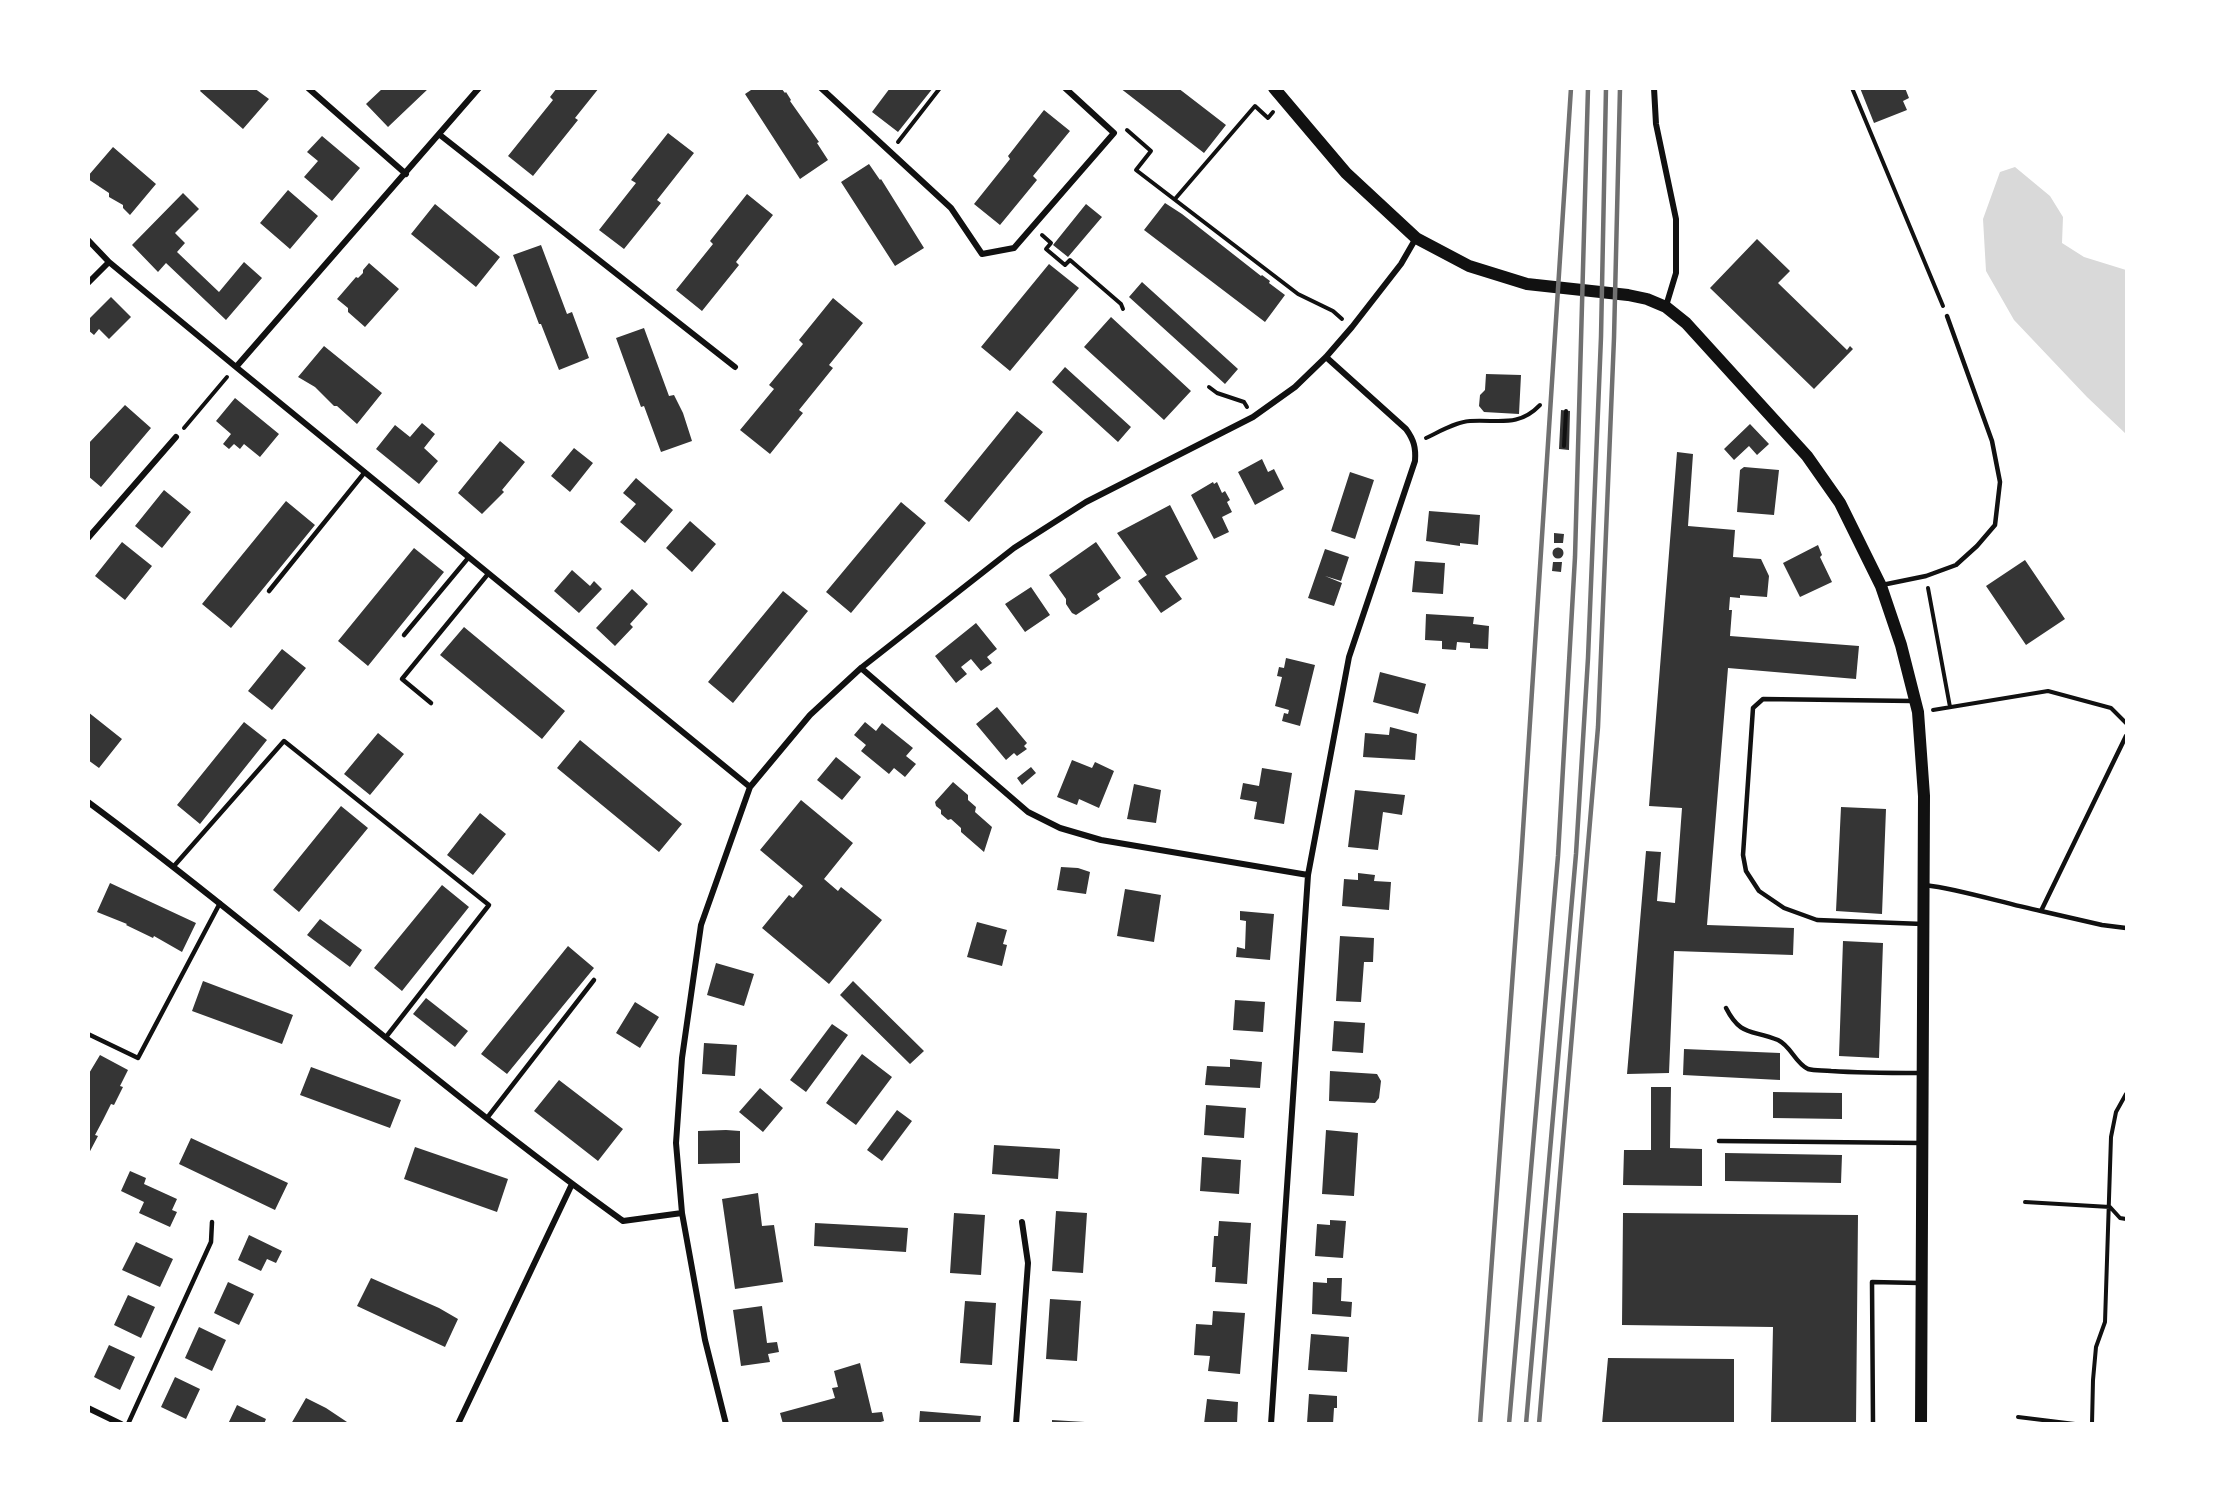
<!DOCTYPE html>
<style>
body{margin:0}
#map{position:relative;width:2215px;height:1512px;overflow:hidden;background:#fff;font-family:"Noto Sans",sans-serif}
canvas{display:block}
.frame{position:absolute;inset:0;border:90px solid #fff;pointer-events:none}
</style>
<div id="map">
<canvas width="2215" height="1512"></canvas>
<div class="frame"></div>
</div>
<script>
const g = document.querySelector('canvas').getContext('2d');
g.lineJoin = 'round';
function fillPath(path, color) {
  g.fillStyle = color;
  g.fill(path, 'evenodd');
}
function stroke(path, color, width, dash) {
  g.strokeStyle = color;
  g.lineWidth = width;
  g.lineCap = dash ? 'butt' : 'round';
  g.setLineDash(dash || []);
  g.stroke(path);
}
const water = new Path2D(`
 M2015 167 2050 196 2063 217 2062 243 2084 257 2126 270V434L2087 397 2014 320 1986 271 1983 219 2000 172Z`);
const building = new Path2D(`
 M202 88H254L269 99 243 129 200 91Z
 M383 88H429L388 127 366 104Z
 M557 88H599L575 118 578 120 533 176 508 156 553 100 550 97Z
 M754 88H781L785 93 786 92 791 100 790 101 819 142 817 143 828 160 800 179 745 94Z
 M890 88H933L898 132 872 112Z
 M1120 88H1178L1226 125 1204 153Z
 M1860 88H1905L1909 98 1903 101 1907 110 1874 123Z
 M1044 110 1070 131 1033 176 1037 180 1000 225 974 204 1010 159 1008 156Z
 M668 133 694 153 657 200 661 203 624 249 599 230 636 183 631 180Z
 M322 136 360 168 332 201 304 177 318 161 307 152Z
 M113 147 156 184 130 215 123 208V205L109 197V193L88 179V176Z
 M869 164 880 180 881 179 924 248 895 266 841 182Z
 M288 190 318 216 290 249 260 223Z
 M183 193 199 209 175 233 185 243 177 252 219 292 244 262 262 278 226 320 166 263 158 272 132 245Z
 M747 194 773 215 736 262 739 265 702 311 676 290 713 244 710 241Z
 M1165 203 1182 214 1261 276 1262 275 1270 281 1269 283 1285 295 1265 322 1144 230Z
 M435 204 500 257 476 287 411 234Z
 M1086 204 1102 217 1068 257 1053 245Z
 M1757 239 1790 271 1778 283 1847 350 1850 346 1853 349 1814 389 1710 288Z
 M541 245 567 314 572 312 589 358 559 370 541 324H539L513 255Z
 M369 263 399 289 365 327 348 312V308L337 299 356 277 358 278 363 273V270Z
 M1049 264 1079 288 1010 371 981 347Z
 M1142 282 1238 369 1225 384 1129 297Z
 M111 297 131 317 109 339 99 329 94 335 88 330V320Z
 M833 298 863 323 829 365 833 368 799 410 803 413 770 454 740 430 774 389 769 385 803 344 799 340Z
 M1111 317 1191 391 1164 420 1084 347Z
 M644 328 669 396 674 395 683 413 692 441 661 452 644 406 641 407 616 338Z
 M324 346 382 393 357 424 337 406H334L315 387 298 377Z
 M1065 367 1131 427 1118 442 1052 382Z
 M1486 374 1521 375 1519 414 1484 412 1479 406 1480 395 1485 390Z
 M235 398 279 434 260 457 244 444 240 449 234 444 229 449 223 444 231 434 216 421Z
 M125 405 151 428 101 487 88 476V444Z
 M1561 410 1570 411 1569 450 1559 449Z
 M1017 411 1043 432 969 522 944 501Z
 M422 423 435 434 424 448 438 461 419 484 376 449 395 425 410 437Z
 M1750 424 1769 444 1757 455 1749 446 1734 460 1724 449Z
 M500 441 525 462 502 490 504 492 482 514 458 493Z
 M574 448 593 463 570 492 551 476Z
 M1677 452 1693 454 1688 526 1735 530 1733 557 1761 559 1769 576 1767 597 1740 595V598L1730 597 1729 610H1732L1730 636 1859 646 1856 679 1728 668 1707 925 1794 928 1793 955 1674 951 1669 1073 1627 1074 1646 851 1661 852 1657 901 1675 903 1682 808 1649 806Z
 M1262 459 1268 472 1274 469 1284 489 1255 505 1238 472Z
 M1744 467 1779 470 1774 515 1737 512 1740 470Z
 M1350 472 1374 480 1355 539 1331 531Z
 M636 478 673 510 645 543 620 522 636 504 623 493Z
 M1213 482 1214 484 1217 482 1222 493 1225 491 1230 500 1227 502 1232 512 1222 517 1229 532 1214 539 1191 495Z
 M164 490 191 512 162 548 135 526Z
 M286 501 315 525 231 628 202 604Z
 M901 502 926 523 851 613 826 592Z
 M1170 505 1198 559 1165 576 1182 599 1161 613 1138 581 1147 575 1117 533Z
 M1429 511 1480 515 1478 545 1460 543V546L1426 541Z
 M690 521 716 544 692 572 666 548Z
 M1554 533 1564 534 1563 543H1554Z
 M122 542 152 566 125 600 95 576Z
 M1096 542 1121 578 1097 594 1100 599 1076 615 1072 613 1066 604V599L1049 575Z
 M1818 545 1822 555 1820 557 1832 582 1800 597 1783 563Z
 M1552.5 553a5.5 5.5 0 1 1 11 0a5.5 5.5 0 1 1-11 0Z
 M414 548 444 572 368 666 338 641Z
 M1325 549 1349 557 1341 581 1325 576 1342 583 1334 606 1308 598Z
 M2025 560 2065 619 2026 645 1986 586Z
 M1415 561 1445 563 1443 594 1412 592Z
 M1553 562H1562L1561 572 1552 571Z
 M572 570 590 586 594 581 602 589 579 613 554 591Z
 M1031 587 1050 615 1025 632 1005 604Z
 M632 589 648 604 630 624 633 627 615 646 596 628Z
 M783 591 808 611 733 703 708 682Z
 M1426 614 1474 617 1473 624 1489 626 1488 649 1470 648V643L1457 642 1456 650 1442 649V641L1425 640Z
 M976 623 997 649 987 657 992 663 981 671 971 659 961 667 967 674 956 683 935 656Z
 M464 627 565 711 542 739 440 655Z
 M282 649 306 668 272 710 248 691Z
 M1286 658 1315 665 1300 726 1282 721 1284 713 1288 714 1289 710 1275 706 1282 677 1277 676 1279 667 1284 668Z
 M1380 672 1426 684 1418 714 1373 702Z
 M997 707 1027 743 1024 746 1027 749 1017 756 1014 753 1006 760 976 724Z
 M88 712 122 739 99 768 88 760Z
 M244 722 267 740 200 824 177 805Z
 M865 722 876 731 882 723 913 748 906 756 916 764 905 777 894 768 889 774 861 751 866 745 854 735Z
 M1390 727 1417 734 1415 760 1363 757 1365 733 1389 735Z
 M378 733 404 754 370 795 344 774Z
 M580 740 682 824 659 852 557 768Z
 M836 757 861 777 842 800 817 780Z
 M1072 760 1092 768 1095 762 1114 771 1099 808 1079 799 1077 805 1057 797Z
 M1031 767 1036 773 1022 785 1017 778Z
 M1262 768 1292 773 1284 824 1254 819 1257 802 1240 799 1243 783 1259 786Z
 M953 782 968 795V800L976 807 975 812 992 827 984 852 961 832V828L951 819 948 820 941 814V810L936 806 935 802Z
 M1134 784 1161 790 1156 823 1127 819Z
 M1355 790 1405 795 1402 815 1383 812 1378 850 1348 847Z
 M801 800 853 843 824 879 838 891 841 887 882 920 829 984 762 928 789 895 793 898 803 886 760 850Z
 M341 806 368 828 299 912 273 890Z
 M1841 807 1886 809 1882 914 1836 911Z
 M480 813 506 834 473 875 447 855Z
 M1061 867 1078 868 1090 872 1086 894 1057 890Z
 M1358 873 1375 875 1374 881 1391 882 1389 910 1342 906 1344 879 1358 880Z
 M110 883 196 923 182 952 154 936 153 938 126 925 127 924 97 912Z
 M442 885 469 907 402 991 374 968Z
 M1125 889 1161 895 1154 942 1117 936Z
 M1240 911 1274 914 1270 960 1236 957 1237 947 1245 949 1246 921 1240 920Z
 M320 919 362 950 350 967 307 935Z
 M977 922 1007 930 1003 944 1007 945 1002 966 967 957Z
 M1340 936 1374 938 1373 962H1364L1361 1002 1336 1001Z
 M1843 941 1883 943 1879 1058 1839 1056Z
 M568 946 594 968 507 1074 481 1054Z
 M716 963 754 974 744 1006 707 995Z
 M203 981 293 1015 282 1044 192 1011Z
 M853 981 924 1051 910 1064 840 995Z
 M426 998 468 1031 455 1047 413 1014Z
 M1235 1000 1265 1002 1263 1032 1233 1030Z
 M635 1002 659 1017 640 1048 616 1033Z
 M1334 1021 1365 1023 1363 1053 1332 1051Z
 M832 1024 848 1035 806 1092 790 1080Z
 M704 1043 737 1045 735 1076 702 1074Z
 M1684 1049 1780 1053V1080L1683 1075Z
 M862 1054 892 1077 856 1125 826 1103Z
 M100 1055 128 1070 120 1086 123 1087 114 1105 111 1104 103 1120 95 1135 98 1136 88 1155V1075Z
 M1230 1059 1262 1062 1260 1088 1205 1085 1207 1066 1230 1067Z
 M311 1067 401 1100 390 1128 300 1095Z
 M1330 1071 1377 1074 1381 1081 1379 1098 1375 1103 1329 1101Z
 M559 1080 623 1129 598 1161 534 1111Z
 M1651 1087H1671L1670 1148 1702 1149V1186L1623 1185 1624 1150H1651Z
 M760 1088 783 1108 763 1132 739 1112Z
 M1773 1092 1842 1093V1119L1773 1118Z
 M1206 1105 1246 1108 1244 1138 1204 1135Z
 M897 1110 912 1121 882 1161 867 1150Z
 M726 1130 740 1131V1163L698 1164V1131Z
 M1326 1130 1358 1133 1354 1196 1322 1194Z
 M191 1138 288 1183 275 1210 179 1164Z
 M994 1145 1060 1149 1058 1179 992 1174Z
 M415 1147 508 1179 497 1212 404 1179Z
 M1725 1153 1842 1155 1841 1183 1725 1181Z
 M1202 1157 1241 1160 1239 1194 1200 1191Z
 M130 1171 146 1178 144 1184 177 1199 172 1210 177 1212 170 1227 139 1213 144 1202 121 1191Z
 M758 1193 762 1226 774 1225 783 1282 735 1289 722 1199Z
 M1056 1211 1087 1213 1083 1273 1052 1271Z
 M954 1213 985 1215 981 1275 950 1273Z
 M1623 1213 1858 1215 1856 1424H1771L1773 1327 1622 1325Z
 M1330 1220 1346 1221 1343 1258 1315 1256 1317 1224 1330 1225Z
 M1219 1221 1251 1223 1247 1284 1215 1282 1216 1267H1212L1214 1236H1218Z
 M815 1223 908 1228 906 1252 814 1246Z
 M249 1235 282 1251 276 1263 267 1259 261 1271 238 1260Z
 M136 1242 173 1259 160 1287 122 1270Z
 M371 1278 439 1308 458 1319 445 1347 357 1306Z
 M1327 1278H1342L1341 1301 1352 1302 1351 1317 1312 1314 1313 1282 1327 1283Z
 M228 1282 254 1294 239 1325 214 1313Z
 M128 1295 155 1307 141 1338 114 1325Z
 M1050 1299 1081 1301 1077 1361 1046 1359Z
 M965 1301 996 1303 992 1365 960 1363Z
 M762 1306 767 1343 777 1342 779 1352 768 1354 770 1362 741 1366 733 1310Z
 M1213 1311 1245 1313 1240 1374 1208 1371 1210 1356 1194 1355 1196 1324 1212 1325Z
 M199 1327 226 1340 212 1371 185 1358Z
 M1311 1334 1349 1337 1347 1372 1308 1370Z
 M109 1345 135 1357 120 1390 94 1377Z
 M1608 1358 1734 1359V1424H1602Z
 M860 1363 872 1413 882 1412 884 1421 874 1424H783L780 1413 835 1398 832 1388 838 1387 834 1371Z
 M175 1377 200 1389 186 1419 161 1407Z
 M1309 1394 1337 1396V1408H1334L1333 1424 1307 1423Z
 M306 1398 326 1408 350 1424H291Z
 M1207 1399 1238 1402 1237 1424H1204Z
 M237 1405 266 1419 264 1424H228Z
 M920 1411 981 1416 980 1424H919Z
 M1052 1420 1085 1422V1424H1052Z`);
const path = new Path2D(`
 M1852 88 1943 306
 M1127 130 1151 151 1136 170 1298 294 1333 311 1342 319
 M898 142 940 88
 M1175 199 1255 106 1268 118 1273 112
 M1042 235 1051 243 1046 249 1065 265 1070 260 1121 304 1123 309
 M1209 387 1217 393 1244 402 1247 407
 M184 428 227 377
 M1426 438C1439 432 1455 422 1470 421 1498 419 1518 428 1540 405
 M1564 446 1566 411
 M1928 588 1950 707
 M1933 710 2048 691 2111 708 2126 723
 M2025 1202 2110 1207 2120 1218 2126 1219
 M2018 1417 2075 1424
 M2092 1424 2093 1380 2096 1347 2105 1322 2111 1137 2116 1112 2126 1094`);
const service = new Path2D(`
 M1882 585 1926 576 1956 565 1977 546 1995 525 2000 482 1992 441 1947 316
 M269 591 365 472
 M404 635 469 557
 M1912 701 1763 699 1753 708 1743 855 1746 871 1759 891 1784 908 1817 920 1923 924
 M431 703 402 679 488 574
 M2126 736 2041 911 2102 925 2126 928
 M174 866 284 741 489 905 386 1037
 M1925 885C1964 890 2002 903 2041 911
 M1726 1008C1741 1037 1751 1029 1778 1040 1791 1046 1795 1063 1808 1069 1815 1071 1824 1070 1831 1071 1861 1073 1890 1073 1920 1073
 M88 1034 138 1058 220 903
 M487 1118 594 980
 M1719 1141 1922 1143
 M128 1424 211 1242 212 1222
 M1873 1424 1872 1282 1919 1283`);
const minor = new Path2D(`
 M308 88 406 174
 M821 88 951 208 982 254 1014 248 1114 133 1065 88
 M1654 88 1656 124 1676 219V273L1666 306
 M440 135 735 367
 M88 240 109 262 236 367 750 787
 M88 283 109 262
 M236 367 479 88
 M88 538 176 437
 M861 668 1028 812 1060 828 1101 840 1308 875
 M88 802C270 937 439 1089 623 1221L682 1213
 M88 1408 121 1424
 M458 1424 572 1184
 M726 1424 705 1340 682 1213 676 1143 682 1058 701 925 750 787 810 715 861 668 1014 548 1086 502 1253 417 1295 387 1326 357 1352 327 1401 264 1416 238
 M1016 1424 1028 1263 1022 1222
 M1271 1424 1308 875 1349 657 1415 461C1416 448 1414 440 1406 429L1326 357`);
const secondary = new Path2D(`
 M1274 88 1346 173 1416 238 1469 266 1527 284 1628 295 1647 299 1666 307 1686 323 1807 456 1840 503 1881 586 1901 645 1918 712 1924 796 1921 1424`);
const rail = new Path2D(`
 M1480 1424 1521 861 1571 88
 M1509 1424 1558 856 1575 557 1588 88
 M1526 1424 1576 854 1588 658 1601 337 1606 88
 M1539 1424 1598 727 1614 338 1620 88`);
fillPath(water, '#d9d9d9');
fillPath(building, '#353535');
stroke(path, '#111', 4);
stroke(service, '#111', 4.5);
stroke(minor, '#111', 6);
stroke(secondary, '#111', 12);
stroke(rail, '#707070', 4.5);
</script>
